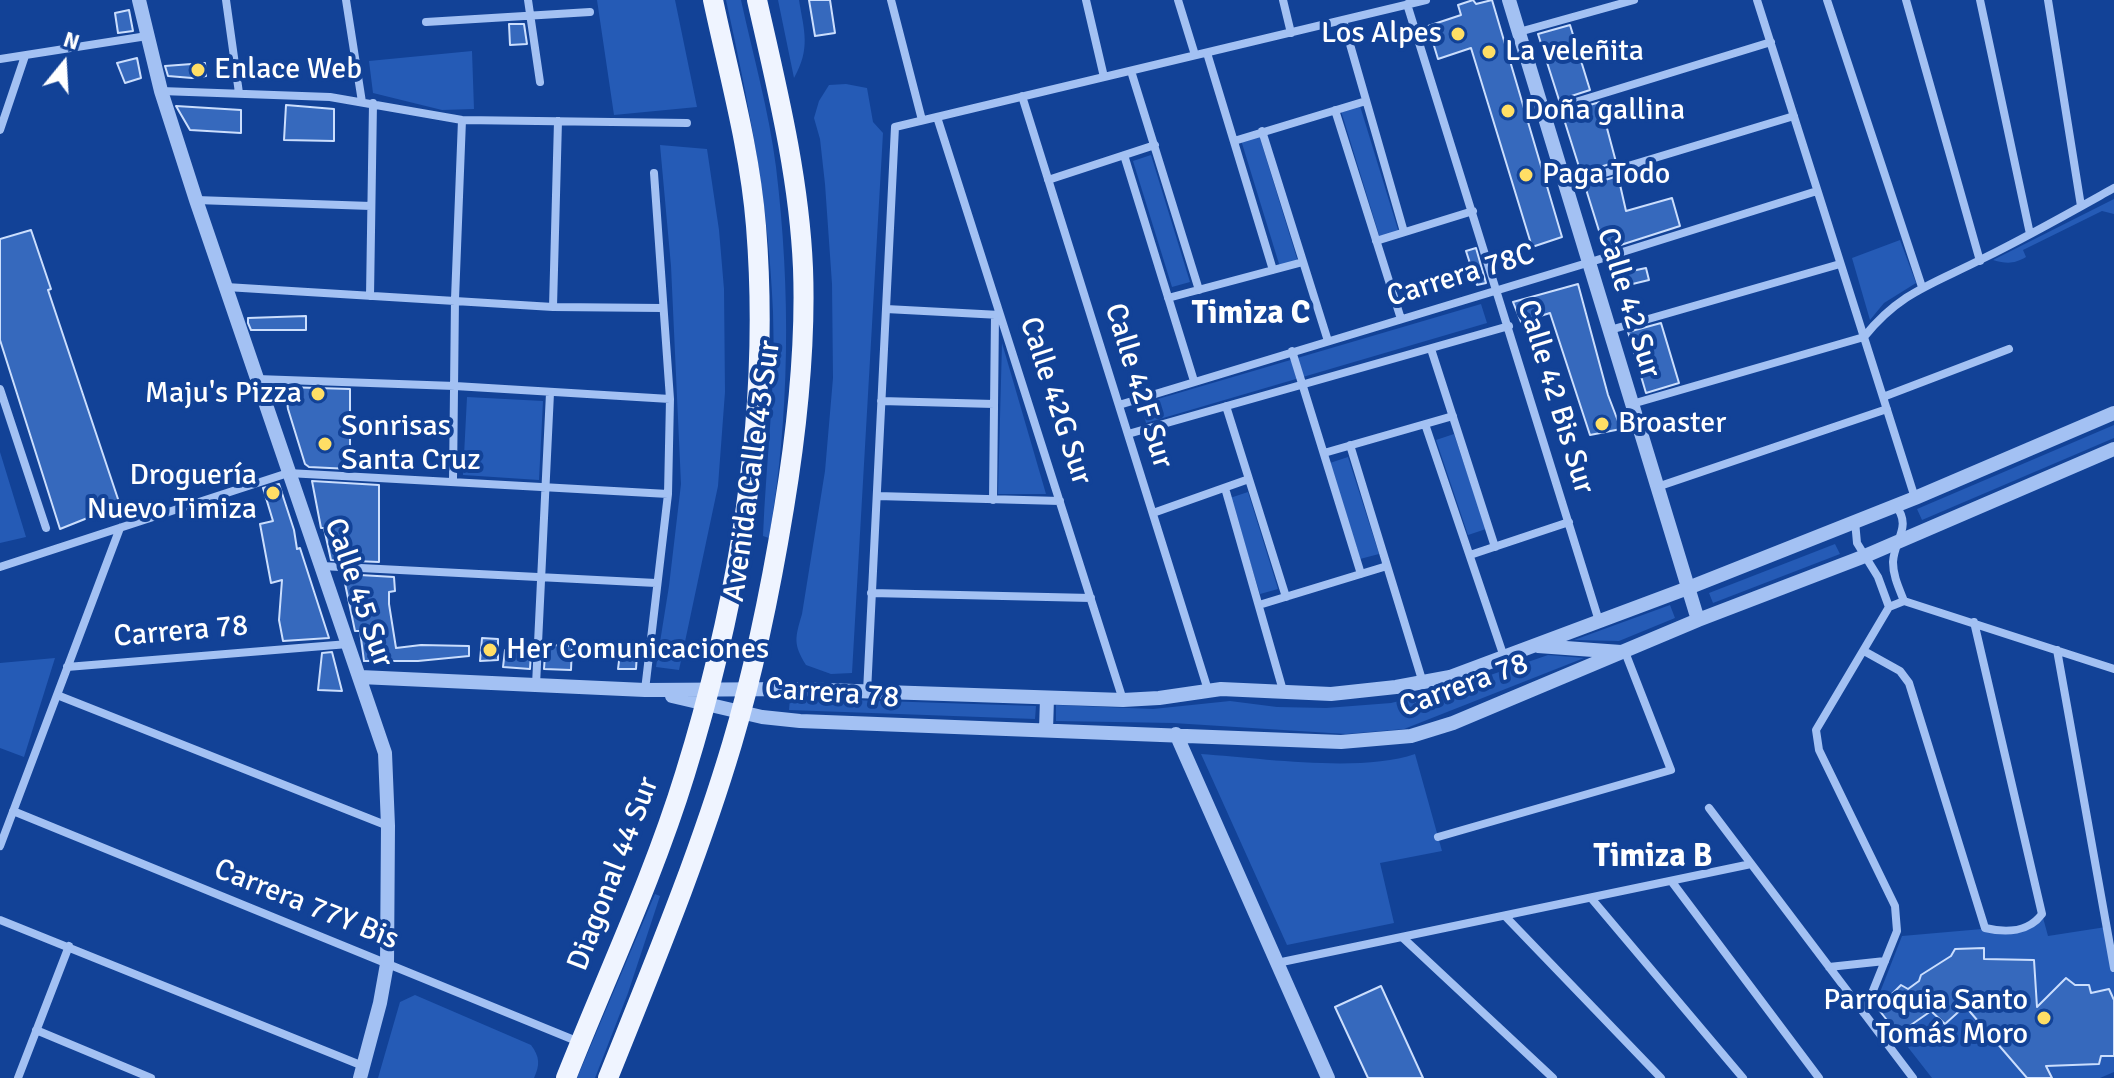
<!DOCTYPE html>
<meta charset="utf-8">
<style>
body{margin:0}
#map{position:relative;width:2114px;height:1078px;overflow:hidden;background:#124297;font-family:Signika,sans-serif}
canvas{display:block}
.north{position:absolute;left:24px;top:24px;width:80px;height:80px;-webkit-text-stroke:6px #124297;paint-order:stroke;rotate:18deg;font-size:22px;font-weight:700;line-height:32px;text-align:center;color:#fff}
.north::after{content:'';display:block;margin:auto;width:28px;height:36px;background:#fff;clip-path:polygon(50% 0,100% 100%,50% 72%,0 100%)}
</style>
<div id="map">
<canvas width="2114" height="1078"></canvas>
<div class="north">N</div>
</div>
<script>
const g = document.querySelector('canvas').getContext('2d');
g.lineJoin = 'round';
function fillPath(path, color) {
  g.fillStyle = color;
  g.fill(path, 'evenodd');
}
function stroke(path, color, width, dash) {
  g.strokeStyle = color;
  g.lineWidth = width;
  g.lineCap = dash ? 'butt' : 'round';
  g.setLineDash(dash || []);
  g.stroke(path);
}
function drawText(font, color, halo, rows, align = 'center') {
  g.font = font + ' Signika,sans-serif';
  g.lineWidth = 8;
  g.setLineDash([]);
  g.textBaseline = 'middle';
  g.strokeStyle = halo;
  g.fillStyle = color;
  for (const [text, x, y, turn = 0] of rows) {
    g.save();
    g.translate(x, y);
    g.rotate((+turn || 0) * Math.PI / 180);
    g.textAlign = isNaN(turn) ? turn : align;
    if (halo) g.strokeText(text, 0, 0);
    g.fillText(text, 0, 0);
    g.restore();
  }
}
const green = new Path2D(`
 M597 0H675L697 107 614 115Z
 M726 0H741C753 55 769 111 776 167 791 291 790 415 769 538L763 536C766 461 776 387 773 312 769 204 749 105 726 0Z
 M778 0H799C804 31 811 48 794 78Z
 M472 51 474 109 442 110 373 93 369 61Z
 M846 84 867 88 873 122 883 133 852 673 831 674 806 665C793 644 795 638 802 614L825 471 833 378 832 284 825 184 820 139 814 118 819 101 829 85Z
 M1360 106 1399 233 1380 238 1341 111Z
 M1259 135 1298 262 1280 267 1241 140Z
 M660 145 707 149 719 230 724 289 725 392 718 486 679 670 656 667 669 586 681 484 671 266Z
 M1151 155 1190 282 1172 287 1133 161Z
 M2114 199V214L2102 211 2023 250 2026 257C2014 264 2007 264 1993 260Z
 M1900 240 1916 283 1884 303 1870 320 1852 258Z
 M1481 304 1487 323 1146 423 1141 404Z
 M1002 343 1046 494H998Z
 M467 397 543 401 539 480 463 475Z
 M2114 425V438L1922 520 1917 509Z
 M1454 434 1486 529 1468 535 1436 440Z
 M0 452 26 537 0 543Z
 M1348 457 1379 554 1360 559 1330 463Z
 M1248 492 1278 589 1260 594 1230 498Z
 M1835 544 1840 554 1713 603 1709 593Z
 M1670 605 1675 618 1619 641 1574 640Z
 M1548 655 1584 658 1404 729 1346 734 1173 723 1056 721V705L1153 709 1230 701 1277 707 1326 708 1391 703 1453 688Z
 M55 658 24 757 0 748V663Z
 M790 698 1036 706 1035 719 789 710Z
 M1201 754C1261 758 1360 773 1415 754L1442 851 1380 863 1394 923 1287 945Z
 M655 894 660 896 628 993 595 1078H577Z
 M2042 914 2048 936 2106 927 2114 968V1072L2100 1078H1932L1875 1005 1902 936 2028 925Z
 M415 995 531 1045C540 1057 540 1065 534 1078H378L400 1002Z`);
const building = new Path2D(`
 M809 0H830L835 33 815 36Z
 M1473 0 1476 4 1492 0 1562 237 1532 247 1471 48 1438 59 1428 26 1461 15 1458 5Z
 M129 10 133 31 118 33 115 13Z
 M509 24H524L527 44 510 45Z
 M1570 25 1590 90 1559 100 1538 34Z
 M137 58 141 78 125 83 117 63Z
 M205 63 206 76 192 78 168 76 165 66Z
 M1600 102 1616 162 1581 173 1562 113Z
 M286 105 334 109V141L284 140Z
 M176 106 241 110V133L190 130Z
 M1618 176 1626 211 1672 198 1680 226 1605 250 1585 186Z
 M31 230 51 289 48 290 120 505 60 529 0 340V239Z
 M1476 248 1486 283 1477 285 1466 251Z
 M1646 268 1649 280 1616 288 1612 275Z
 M1578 284 1608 395 1621 429 1590 435 1550 313 1521 322 1513 302Z
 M306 316V330H251L248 323V318Z
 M1661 323 1679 383 1646 393 1628 332Z
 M285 387 350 389V469L309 467 305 464 288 409Z
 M312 481 379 485V562L331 560 324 528H321Z
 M279 484 294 530 297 549 300 548 329 638 283 641 279 620 282 580 271 583 260 524 273 521 263 488Z
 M343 574 394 577 395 591 389 592V604L396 648 421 645 469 646V656L418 661H364L360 631H355Z
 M482 638 498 639V660L480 661Z
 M548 645 572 646 571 670 544 669 545 654H548Z
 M505 650 531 652 530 669 503 667Z
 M332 652 342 691 318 690 322 653Z
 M620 653H637L636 669H618Z
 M1984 948V959L2034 960 2037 1007 2066 978 2075 985H2089L2091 993 2109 989 2114 1000V1056H2101L2099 1064 2046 1066 2052 1078H2027L1965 1006 1945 1024 1931 1011 1898 1034 1875 1005 1889 997 1901 985 1908 989 1919 981 1921 975 1951 956 1955 949Z
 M1381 986 1423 1078H1368L1335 1007Z`);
const minor = new Path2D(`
 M226 0 239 93
 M346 0 362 102
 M528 0 540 82
 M891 0 922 120
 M1086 0 1104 77
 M1178 0 1195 55
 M1283 0 1291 33
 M1757 0 1915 498
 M1827 0 1922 287
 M1906 0 1980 261
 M1980 0 2030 234
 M2048 0 2081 206
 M1407 4 1599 621
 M1343 20 1404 232
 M426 22 590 12
 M1519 32 1634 0
 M1207 53 1273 270
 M0 59 147 36
 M1131 71 1199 290
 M161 91 330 97 462 120 687 123
 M1022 96 1208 690
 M1335 110 1401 319
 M1543 112 1771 42
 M937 117 1123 700
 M0 130 25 56
 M1262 131 1328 341
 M1234 141 1366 101
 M1124 155 1194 381
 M1048 180 1155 145
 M1565 185 1794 116
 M196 200 371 206
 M1376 241 1473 211
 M226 287 553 307 662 308
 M370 296 373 103
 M1168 298 1303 262
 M553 307 558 121
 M886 309 1000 315
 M1610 330 1840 264
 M1431 349 1495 547
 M1292 351 1361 574
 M257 379 455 386 670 399
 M0 389 46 528
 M1883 397 2009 349
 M881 401 994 404
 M1632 404 1864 337C1900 292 1933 284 1982 259 2027 237 2071 212 2114 188
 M1119 405 1597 260 1817 191
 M1226 406 1286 597
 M1425 424 1504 657
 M1128 434 1509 326
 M1350 445 1423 683
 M1324 453 1453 416
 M453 480 455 299 462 120
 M1657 487 1887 409
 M1225 488 1284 694
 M877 496 1060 501
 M993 500 995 315
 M1895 505C1913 526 1894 540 1893 562 1893 576 1899 588 1904 601
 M1153 513 1249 479
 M1855 521 1857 543 1878 577 1889 607
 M1470 555 1569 522
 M321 566 656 583
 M0 567 288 473 668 494
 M871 593 1091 598
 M1259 605 1387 566
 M1889 607 1904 601 2114 669
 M2057 650 2114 968
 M1864 651 1900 671 1909 683 1985 928C2006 933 2029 932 2042 914L1974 622
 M67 667 348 644
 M536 685 550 393
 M645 690 668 494 670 399 654 173
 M867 692 895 127 1426 0
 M57 695 388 826
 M1709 808 1913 1078
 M13 811 579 1042
 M1438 837 1671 770 1625 652
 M0 846 120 528
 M1672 882 1819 1078
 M1591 898 1743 1078
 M1505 916 1661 1078
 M0 920 363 1066
 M1402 937 1553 1078
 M1277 963 1751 864
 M1829 967 1885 961
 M1864 1013 1897 931 1895 906 1819 750 1816 730 1889 607
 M36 1030 151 1078
 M18 1078 69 946`);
const tertiary = new Path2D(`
 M139 0 161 91 196 200 385 753 388 826 387 964 380 1003 360 1078
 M1509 0 1698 620
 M1538 646 1621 652
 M360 677 645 690 795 689 1123 700 1159 698 1221 689 1331 694 1396 687 1450 677 1688 588 1915 498 2114 413
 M672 696 762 717 800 721 1341 742 1411 736 1453 723 1698 620 1865 556 2114 449
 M1046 730 1047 698
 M1176 734 1328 1078`);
const primary = new Path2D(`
 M566 1078C606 977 653 878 685 774 740 596 771 412 756 226 750 150 729 75 713 0
 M608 1078C652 968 698 858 732 744 755 667 771 587 784 508 797 429 806 348 803 268 799 176 777 88 757 0`);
const markers = [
 [1458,34,8,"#ffde65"],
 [1489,52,8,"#ffde65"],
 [198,70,8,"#ffde65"],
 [1508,111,8,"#ffde65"],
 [1526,175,8,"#ffde65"],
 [318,394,8,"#ffde65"],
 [1602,424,8,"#ffde65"],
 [325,444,8,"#ffde65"],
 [273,493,8,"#ffde65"],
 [490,650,8,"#ffde65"],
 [2044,1018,8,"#ffde65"]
];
const poiNames = [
 ["Los Alpes",1442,34,"right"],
 ["La veleñita",1505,52],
 ["Enlace Web",214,70],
 ["Doña gallina",1524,111],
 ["Paga Todo",1542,175],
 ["Maju's Pizza",302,394,"right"],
 ["Broaster",1618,424],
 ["Sonrisas",341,427],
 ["Santa Cruz",341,461],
 ["Droguería",257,476,"right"],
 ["Nuevo Timiza",257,510,"right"],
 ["Her Comunicaciones",506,650],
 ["Parroquia Santo",2028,1001,"right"],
 ["Tomás Moro",2028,1035,"right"]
];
const streetNames = [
 ["Carrera 78C",1461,276,-17],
 ["Calle 42 Sur",1628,303,73],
 ["Calle 42F Sur",1138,386,73],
 ["Calle 42 Bis Sur",1555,397,73],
 ["Calle 42G Sur",1055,401,72],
 ["Avenida Calle 43 Sur",753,471,-82],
 ["Calle 45 Sur",358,593,71],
 ["Carrera 78",181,632,-5],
 ["Carrera 78",1464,686,-20],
 ["Carrera 78",832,694,4],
 ["Diagonal 44 Sur",614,874,-69],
 ["Carrera 77Y Bis",306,905,22]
];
const neighbourhoodNames = [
 ["Timiza C",1251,315],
 ["Timiza B",1653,858]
];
fillPath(green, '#255bb6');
fillPath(building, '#3669bd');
stroke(building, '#cbdefd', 2);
stroke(minor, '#a3c1f3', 8);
stroke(tertiary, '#a3c1f3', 14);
stroke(primary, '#eff4ff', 20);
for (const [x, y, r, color] of markers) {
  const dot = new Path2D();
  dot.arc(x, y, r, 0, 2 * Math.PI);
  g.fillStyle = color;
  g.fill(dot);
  stroke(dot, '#124297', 3);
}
drawText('30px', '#fff', '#124297', poiNames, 'left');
drawText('30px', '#fff', '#124297', streetNames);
drawText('bold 32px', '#fff', '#124297', neighbourhoodNames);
</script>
